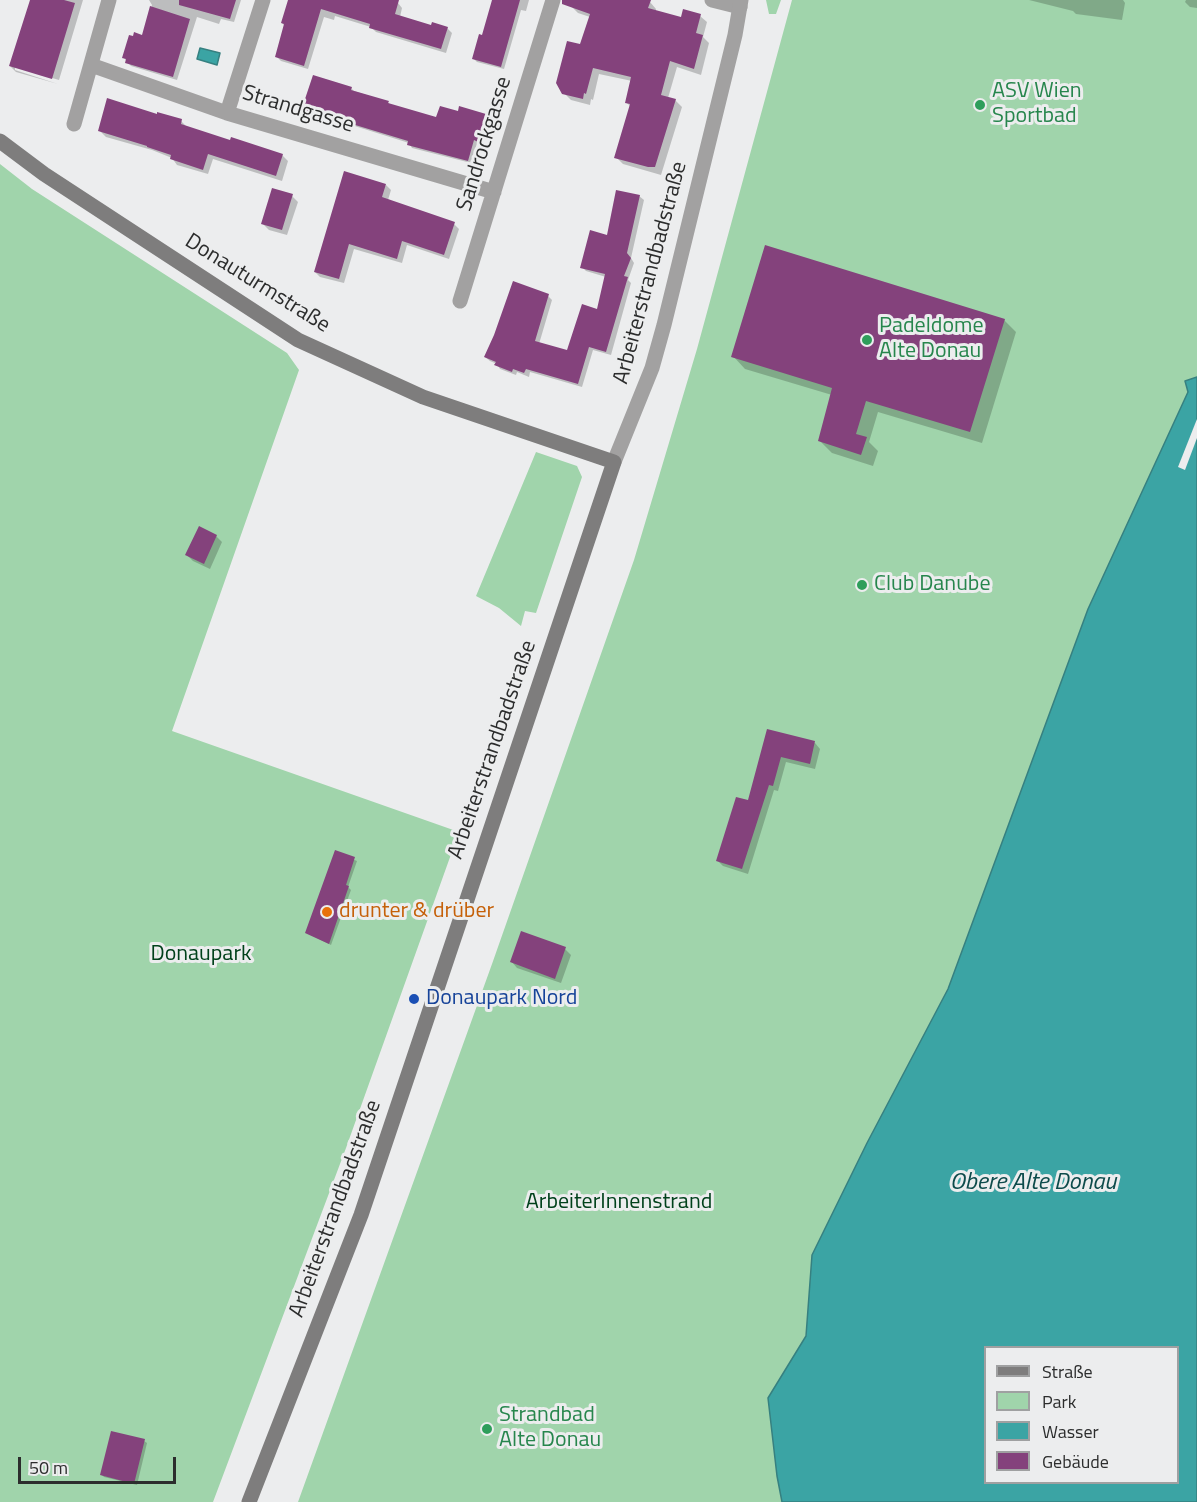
<!DOCTYPE html>
<meta charset="utf-8">
<style>
body{margin:0}
#map{position:relative;width:1197px;height:1502px;overflow:hidden;background:#ecedee;font-family:"Titillium Web",sans-serif}
canvas{display:block}
.legend{position:absolute;left:984px;top:1346px;width:195px;height:138px;box-sizing:border-box;background:#ecedee;border:2px solid #9fa0a1;margin:0;padding:8px 10px;list-style:none;font-size:18px;color:#2c2d2d}
.legend li{display:flex;align-items:center;gap:12px;height:30px}
.legend b{width:30px;border:2px solid #9fa0a1}
.scale{position:absolute;left:18px;top:1457px;width:158px;height:27px;box-sizing:border-box;border:3px solid #2c2d2d;border-top:0;padding-left:8px;font-size:18px;line-height:21px;white-space:nowrap;color:#2c2d2d;-webkit-text-stroke:4px #ecedee;paint-order:stroke}
</style>
<div id="map">
<canvas width="1197" height="1502"></canvas>
<ul class="legend">
<li><b style="height:8px;background:#7e7d7d"></b>Straße</li>
<li><b style="height:16px;background:#a0d4ab"></b>Park</li>
<li><b style="height:16px;background:#3ba4a4"></b>Wasser</li>
<li><b style="height:16px;background:#84427c"></b>Gebäude</li>
</ul>
<div class="scale">50 m</div>
</div>
<script>
const g = document.querySelector('canvas').getContext('2d');
g.lineJoin = 'round';
function fillPath(path, color) {
  g.fillStyle = color;
  g.fill(path, 'evenodd');
}
function stroke(path, color, width, dash) {
  g.strokeStyle = color;
  g.lineWidth = width;
  g.lineCap = dash ? 'butt' : 'round';
  g.setLineDash(dash || []);
  g.stroke(path);
}
function drawText(font, color, halo, rows, align = 'center') {
  g.font = font + ' "Titillium Web",sans-serif';
  g.lineWidth = 6;
  g.setLineDash([]);
  g.textBaseline = 'middle';
  g.strokeStyle = halo;
  g.fillStyle = color;
  for (const [text, x, y, turn = 0] of rows) {
    g.save();
    g.translate(x, y);
    g.rotate((+turn || 0) * Math.PI / 180);
    g.textAlign = isNaN(turn) ? turn : align;
    if (halo) g.strokeText(text, 0, 0);
    g.fillText(text, 0, 0);
    g.restore();
  }
}
const green = new Path2D(`
 M766 0H781L776 14H769Z
 M792 0H1197V377L1185 381 1188 392 1088 609 948 989 867 1143 812 1255 806 1336 768 1398 996 1502H298L492 964 634 560 697 349Z
 M0 164 32 189 287 353 299 370 172 731 459 832 346 1148 213 1502H0Z
 M536 452 577 466 582 477 536 613 525 611 521 626 499 608 476 596Z`);
const water = new Path2D(`
 M200 48 220 53 217 65 197 59Z
 M1197 377V1502H782L777 1476 768 1398 806 1336 812 1255 867 1143 948 989 1088 609 1188 392 1185 381ZM986 1348H1178V1482H986Z`);
const pier = new Path2D(`
 M1197 419V438L1185 470 1178 467Z`);
const shadow = new Path2D(`
 M32 0H83L59 80 15 67V70L58 84 16 72 10 66Z
 M149 0H241L234 22 221 19 219 24 197 17 177 80 131 66 124 58 143 37 152 5Z
 M289 0H387L398 3 402 8 400 17 432 27 447 28 452 33 446 53 376 32 371 27 335 16 334 20 324 17 308 69 281 61 276 56 285 26 282 23Z
 M493 0H529L526 11 521 10 504 69 477 62 474 59 483 37Z
 M570 0H644L650 2 656 9V12L682 19 700 16 707 22 703 37 709 43 701 75 677 67 668 98 675 100 682 107 661 175 623 164 616 157 631 107 626 102 632 81 599 74 593 100 591 99 590 105 571 100 564 93 590 17 578 13 571 6Z
 M1029 0H1123L1125 3 1122 20 1076 14 1073 11Z
 M1186 0H1197V8L1190 7 1185 2Z
 M351 88 354 91 388 102 391 106 437 119 459 113 460 108 486 116 489 119 481 144 477 143 471 163 412 148 409 143 345 123 344 126 306 114 303 111Z
 M181 121 187 127 231 141 282 155 288 161 282 181 213 159 208 174 177 165 172 158 152 150 106 137 100 131Z
 M386 185 391 190 388 200 454 224 459 229 449 259 407 245 402 263 354 249 344 283 320 277 315 272Z
 M292 196 298 202 287 235 269 230 263 224Z
 M639 196 644 200 631 258 634 263 628 280 631 283 611 355 593 350 582 387 530 372 529 377 517 372 516 375 500 369 497 364 490 361 485 357 548 296 552 300 539 344 568 352 598 311 606 277 586 271 582 267Z
 M1004 320 1016 332 982 443 878 412 869 442 878 451 873 466 832 453 820 441 832 395 745 369 733 356Z
 M216 536 222 542 210 569 193 561 187 555Z
 M768 730 815 743 820 749 815 769 786 762 778 791 774 790 748 874 723 866 717 860 749 802Z
 M336 852 357 861 348 887 351 890 331 945 307 933Z
 M565 949 571 955 561 983 517 968 512 962Z
 M144 1441 147 1443 137 1485 104 1477 102 1475Z`);
const building = new Path2D(`
 M30 0H64L75 3 52 79 9 66Z
 M179 0H236L230 19 179 5Z
 M288 0H399L395 14 431 25 432 22 448 27 441 49 369 28 370 24 321 9 304 66 275 57 284 24 281 23Z
 M492 0H520L501 67 472 59 479 34 482 35Z
 M562 0H651L648 8 681 17 683 9 701 14 696 33 703 35 694 69 670 61 661 95 676 99 655 167H648L614 158 630 104 625 103 631 77 593 68 586 94 584 93 583 99 562 94 556 83 567 41 580 44 590 14 562 4Z
 M150 6 190 19 173 77 125 63 126 59 122 58 129 35 133 36 134 32 142 35Z
 M313 75 352 87 351 90 389 101 388 103 436 117 440 106 458 111 459 106 486 114 478 142 474 140 468 161 407 145 408 141 342 121 341 124 301 111Z
 M107 98 157 114V112L182 119 181 124 230 140 231 137 283 154 276 176 208 154 203 170 170 159 171 155 147 147V146L98 131Z
 M344 171 386 184 382 197 455 222 444 255 402 241 397 259 349 244 339 279 314 272Z
 M272 188 293 194 282 230 261 224Z
 M616 190 640 195 627 253 631 258 624 276 628 277 606 352 589 347 578 384 526 369 524 373 513 369 512 372 494 365 496 362 484 357 494 335 513 281 549 294 535 341 567 350 582 304 597 309 605 274 580 268 590 230 607 235Z
 M765 245 1005 319 970 432 866 401 856 434 867 437 861 455 818 441 832 388 731 357Z
 M199 526 217 535 204 564 185 555Z
 M767 729 815 741 810 764 781 757 773 786 769 785 742 869 716 861 736 797 748 800Z
 M335 850 355 857 346 885 349 886 329 944 305 933Z
 M521 931 566 947 555 979 510 962Z
 M111 1431 145 1439 134 1484 100 1475Z`);
const minor = new Path2D(`
 M712 0 740 7
 M91 65 227 113 494 192
 M227 113 263 0
 M74 124 109 0
 M460 301 553 0`);
const tertiary = new Path2D(`
 M614 462 652 368 664 325 735 35 741 0`);
const secondary = new Path2D(`
 M0 141 44 174 298 340 423 397 614 462 361 1215 249 1502`);
const markers = [
 [980,105,6,"#2e9e5b"],
 [867,340,6,"#2e9e5b"],
 [862,585,6,"#2e9e5b"],
 [327,912,6,"#e8710a"],
 [414,999,6,"#1a4fb4"],
 [487,1429,6,"#2e9e5b"]
];
const leisureNames = [
 ["ASV Wien",992,92],
 ["Sportbad",992,117],
 ["Padeldome",879,327],
 ["Alte Donau",879,352],
 ["Club Danube",874,585],
 ["Strandbad",499,1416],
 ["Alte Donau",499,1441]
];
const streetNames = [
 ["Strandgasse",298,110,17],
 ["Sandrockgasse",485,144,-73],
 ["Arbeiterstrandbadstraße",651,273,-75],
 ["Donauturmstraße",257,284,32],
 ["Arbeiterstrandbadstraße",493,750,-71],
 ["Arbeiterstrandbadstraße",336,1209,-70]
];
const foodNames = [
 ["drunter & drüber",339,912]
];
const parkNames = [
 ["Donaupark",201,955],
 ["ArbeiterInnenstrand",619,1203]
];
const transitNames = [
 ["Donaupark Nord",426,999]
];
const waterNames = [
 ["Obere Alte Donau",1033,1183]
];
fillPath(green, '#a0d4ab');
fillPath(water, '#3ba4a4');
stroke(water, '#368080', 1.5);
fillPath(pier, '#ecedee');
fillPath(shadow, '#0003');
fillPath(building, '#84427c');
stroke(minor, '#a2a1a1', 15);
stroke(tertiary, '#a2a1a1', 15);
stroke(secondary, '#7e7d7d', 15);
for (const [x, y, r, color] of markers) {
  const dot = new Path2D();
  dot.arc(x, y, r, 0, 2 * Math.PI);
  g.fillStyle = color;
  g.fill(dot);
  stroke(dot, '#ecedee', 2);
}
drawText('22px', '#27864d', '#ecedee', leisureNames, 'left');
drawText('22px', '#2c2d2d', '#ecedee', streetNames);
drawText('22px', '#c56008', '#ecedee', foodNames, 'left');
drawText('22px', '#00411b', '#ecedee', parkNames);
drawText('22px', '#164399', '#ecedee', transitNames, 'left');
drawText('italic 24px', '#0d4b4b', '#ecedee', waterNames);
</script>
